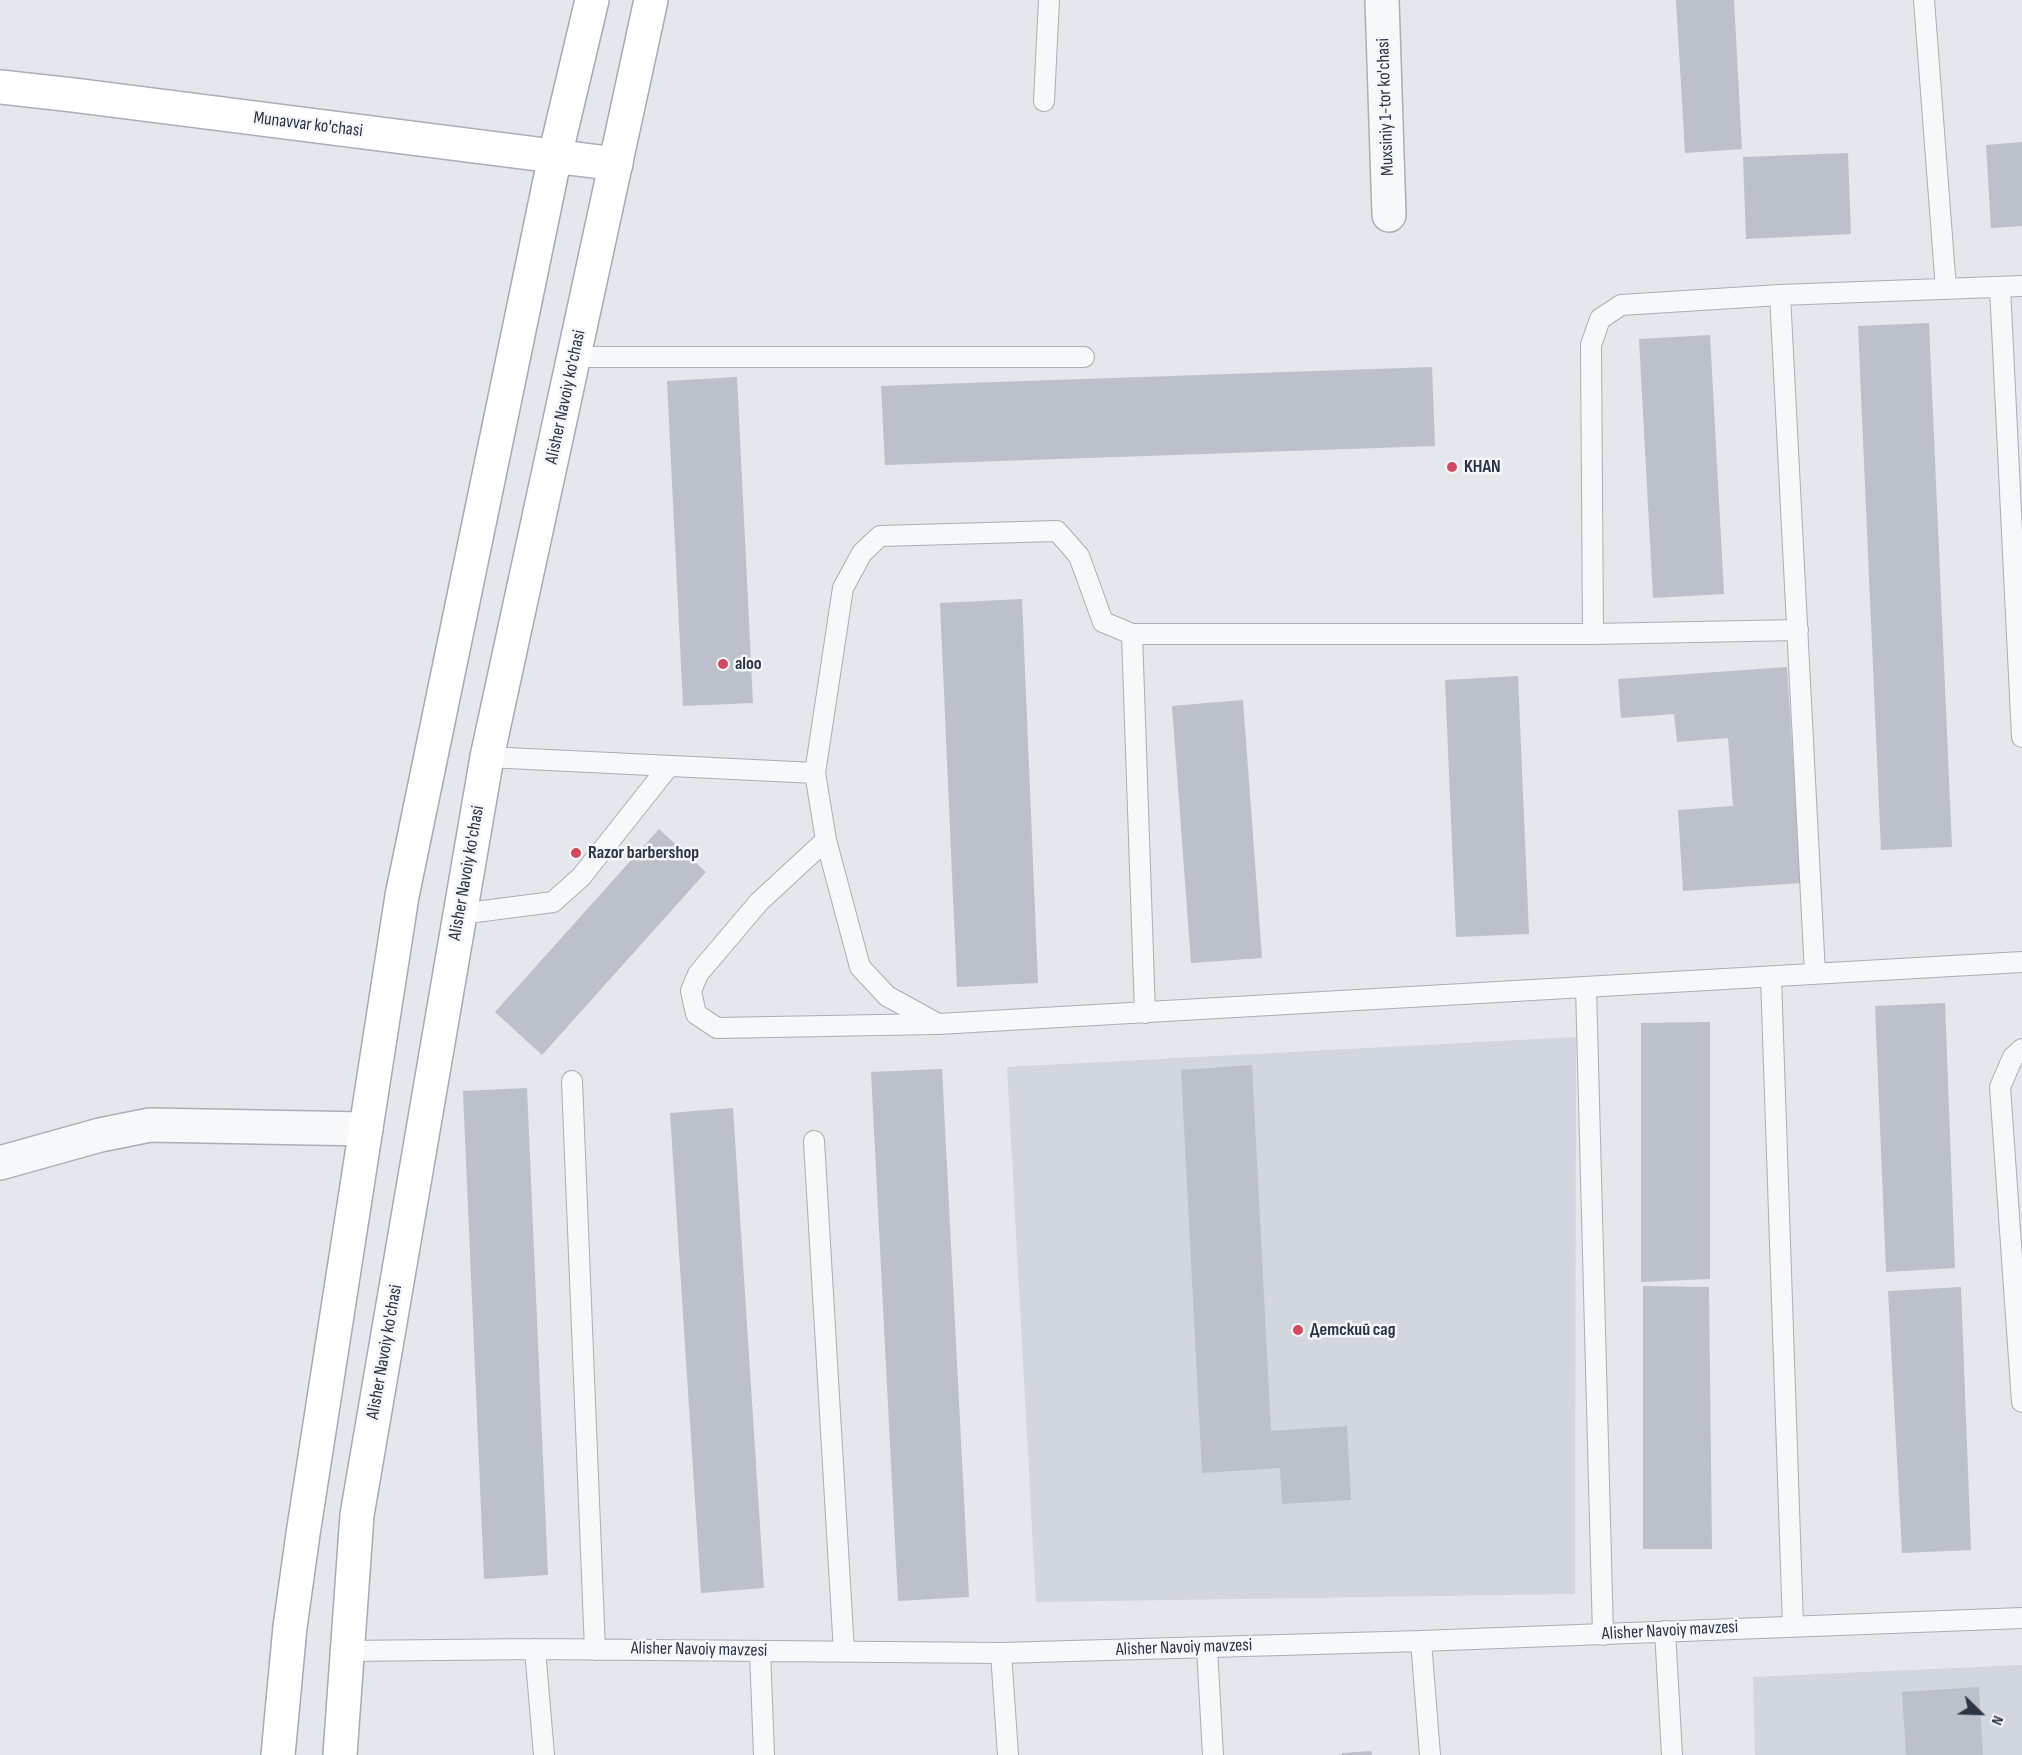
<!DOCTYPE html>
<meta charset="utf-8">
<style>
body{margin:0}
#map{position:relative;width:2022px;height:1755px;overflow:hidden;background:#e4e7ec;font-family:"Sofia Sans Condensed",sans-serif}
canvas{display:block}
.north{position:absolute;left:1950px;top:1683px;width:60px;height:60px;-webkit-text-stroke:4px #f4f6f9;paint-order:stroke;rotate:113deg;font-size:16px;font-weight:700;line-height:24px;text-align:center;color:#2b3445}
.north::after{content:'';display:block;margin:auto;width:21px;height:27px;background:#2b3445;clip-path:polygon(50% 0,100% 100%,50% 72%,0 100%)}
</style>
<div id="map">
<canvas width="2022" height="1755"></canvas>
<div class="north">N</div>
</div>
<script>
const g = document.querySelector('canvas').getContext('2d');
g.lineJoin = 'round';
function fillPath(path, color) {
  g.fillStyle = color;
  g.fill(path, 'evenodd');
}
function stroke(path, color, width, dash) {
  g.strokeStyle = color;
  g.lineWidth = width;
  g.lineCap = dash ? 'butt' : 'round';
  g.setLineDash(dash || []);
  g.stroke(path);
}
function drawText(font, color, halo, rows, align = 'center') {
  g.font = font + ' "Sofia Sans Condensed",sans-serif';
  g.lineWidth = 5;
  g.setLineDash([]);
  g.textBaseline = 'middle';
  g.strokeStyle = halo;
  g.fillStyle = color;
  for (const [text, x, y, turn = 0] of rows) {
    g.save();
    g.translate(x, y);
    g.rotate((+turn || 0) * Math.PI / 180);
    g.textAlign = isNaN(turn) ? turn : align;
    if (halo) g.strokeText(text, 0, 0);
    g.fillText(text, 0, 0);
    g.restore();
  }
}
const built = new Path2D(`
 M1576 1037 1575 1594 1036 1602 1007 1067Z
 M2022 1665V1755H1755L1753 1677Z`);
const building = new Path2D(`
 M1676 0H1734L1742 149 1685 153Z
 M2022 142V226L1991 228 1986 145Z
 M1848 153 1851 234 1746 239 1743 157Z
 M1929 323 1952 847 1881 850 1858 326Z
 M1710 335 1724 594 1653 598 1639 339Z
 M1432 367 1435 446 885 465 881 386Z
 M737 377 753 703 683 706 667 381Z
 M1022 599 1038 983 957 987 940 603Z
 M1787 667 1801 883 1683 891 1678 810 1733 806 1728 738 1677 742 1674 714 1621 718 1618 679Z
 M1518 676 1529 934 1456 937 1445 680Z
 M1243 700 1262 958 1191 963 1172 706Z
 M659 829 706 872 542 1055 495 1012Z
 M1945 1003 1955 1268 1886 1272 1875 1006Z
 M1710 1022V1279L1641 1282V1023Z
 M1252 1065 1271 1431 1347 1426 1351 1500 1282 1504 1280 1468 1202 1473 1181 1070Z
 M942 1069 969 1597 898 1601 871 1072Z
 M527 1088 548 1575 484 1579 463 1091Z
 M733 1108 764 1588 701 1593 670 1113Z
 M1643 1286 1709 1287 1712 1549H1643Z
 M1961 1287 1971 1550 1902 1553 1888 1291Z
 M1979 1687 1983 1755H1906L1902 1692Z
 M1371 1751 1372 1755H1342V1753Z`);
const service = new Path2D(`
 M1924 0 1946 289
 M1044 101 1049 0
 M2000 287 2022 737
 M1780 295 1815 974
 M574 357H1084
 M1798 630 1593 634H1132L1103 622 1079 556 1057 531 880 536 862 553 843 588 815 773 826 840 860 967 887 996 938 1024 2022 962
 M1132 634 1145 1013
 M1593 634 1591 345 1600 319 1621 305 1780 295 2022 286
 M487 757 815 773
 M826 840 759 902 698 974 691 991 696 1014 717 1028 935 1024
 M460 914 553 902 581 877 669 766
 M1771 977 1793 1626
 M1586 987 1603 1635
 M2022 1049 2013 1057 2000 1087 2022 1402
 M572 1081 595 1650
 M814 1141 844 1652
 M1665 1631 1672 1755
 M1421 1641 1430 1755
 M1207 1648 1213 1755
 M535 1649 544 1755
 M346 1651 535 1649 1001 1653 1421 1641 2022 1618
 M760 1651 764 1755
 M1001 1653 1008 1755`);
const minor = new Path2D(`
 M1382 0 1389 215
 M0 1163 100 1135 150 1125 366 1129`);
const secondary = new Path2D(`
 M0 87 73 95 616 164`);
const primary = new Path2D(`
 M278 1755 290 1627 303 1534 402 896 555 156 592 0
 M340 1755 357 1515 487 757 651 0`);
const markers = [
 [1452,467,6,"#d1495b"],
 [723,664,6,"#d1495b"],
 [576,853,6,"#d1495b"],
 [1298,1330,6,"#d1495b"]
];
const streetNames = [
 ["Muxsiniy 1-tor ko'chasi",1386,107,-92],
 ["Munavvar ko'chasi",308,125,7],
 ["Alisher Navoiy ko'chasi",566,397,-78],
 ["Alisher Navoiy ko'chasi",467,873,-80],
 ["Alisher Navoiy ko'chasi",385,1352,-80],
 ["Alisher Navoiy mavzesi",1670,1631,-3],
 ["Alisher Navoiy mavzesi",1184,1648,-2],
 ["Alisher Navoiy mavzesi",699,1650,1]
];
const poiNames = [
 ["KHAN",1464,467],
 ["aloo",735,664],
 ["Razor barbershop",588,853],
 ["Детский сад",1310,1330]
];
fillPath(built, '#d2d6de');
fillPath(building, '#bbc0ca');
stroke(service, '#a9aeb7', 22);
stroke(minor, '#a9aeb7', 36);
stroke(secondary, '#a9aeb7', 36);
stroke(primary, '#a3abb8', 36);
stroke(service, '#f7f8fa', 20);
stroke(minor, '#f7f8fa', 33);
stroke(secondary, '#fff', 33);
stroke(primary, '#fff', 33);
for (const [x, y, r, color] of markers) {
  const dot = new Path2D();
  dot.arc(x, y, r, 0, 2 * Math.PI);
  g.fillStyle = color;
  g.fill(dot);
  stroke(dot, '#f4f6f9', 2);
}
drawText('18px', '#2b3445', '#f4f6f9', streetNames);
drawText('bold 18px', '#2b3445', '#f4f6f9', poiNames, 'left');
</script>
